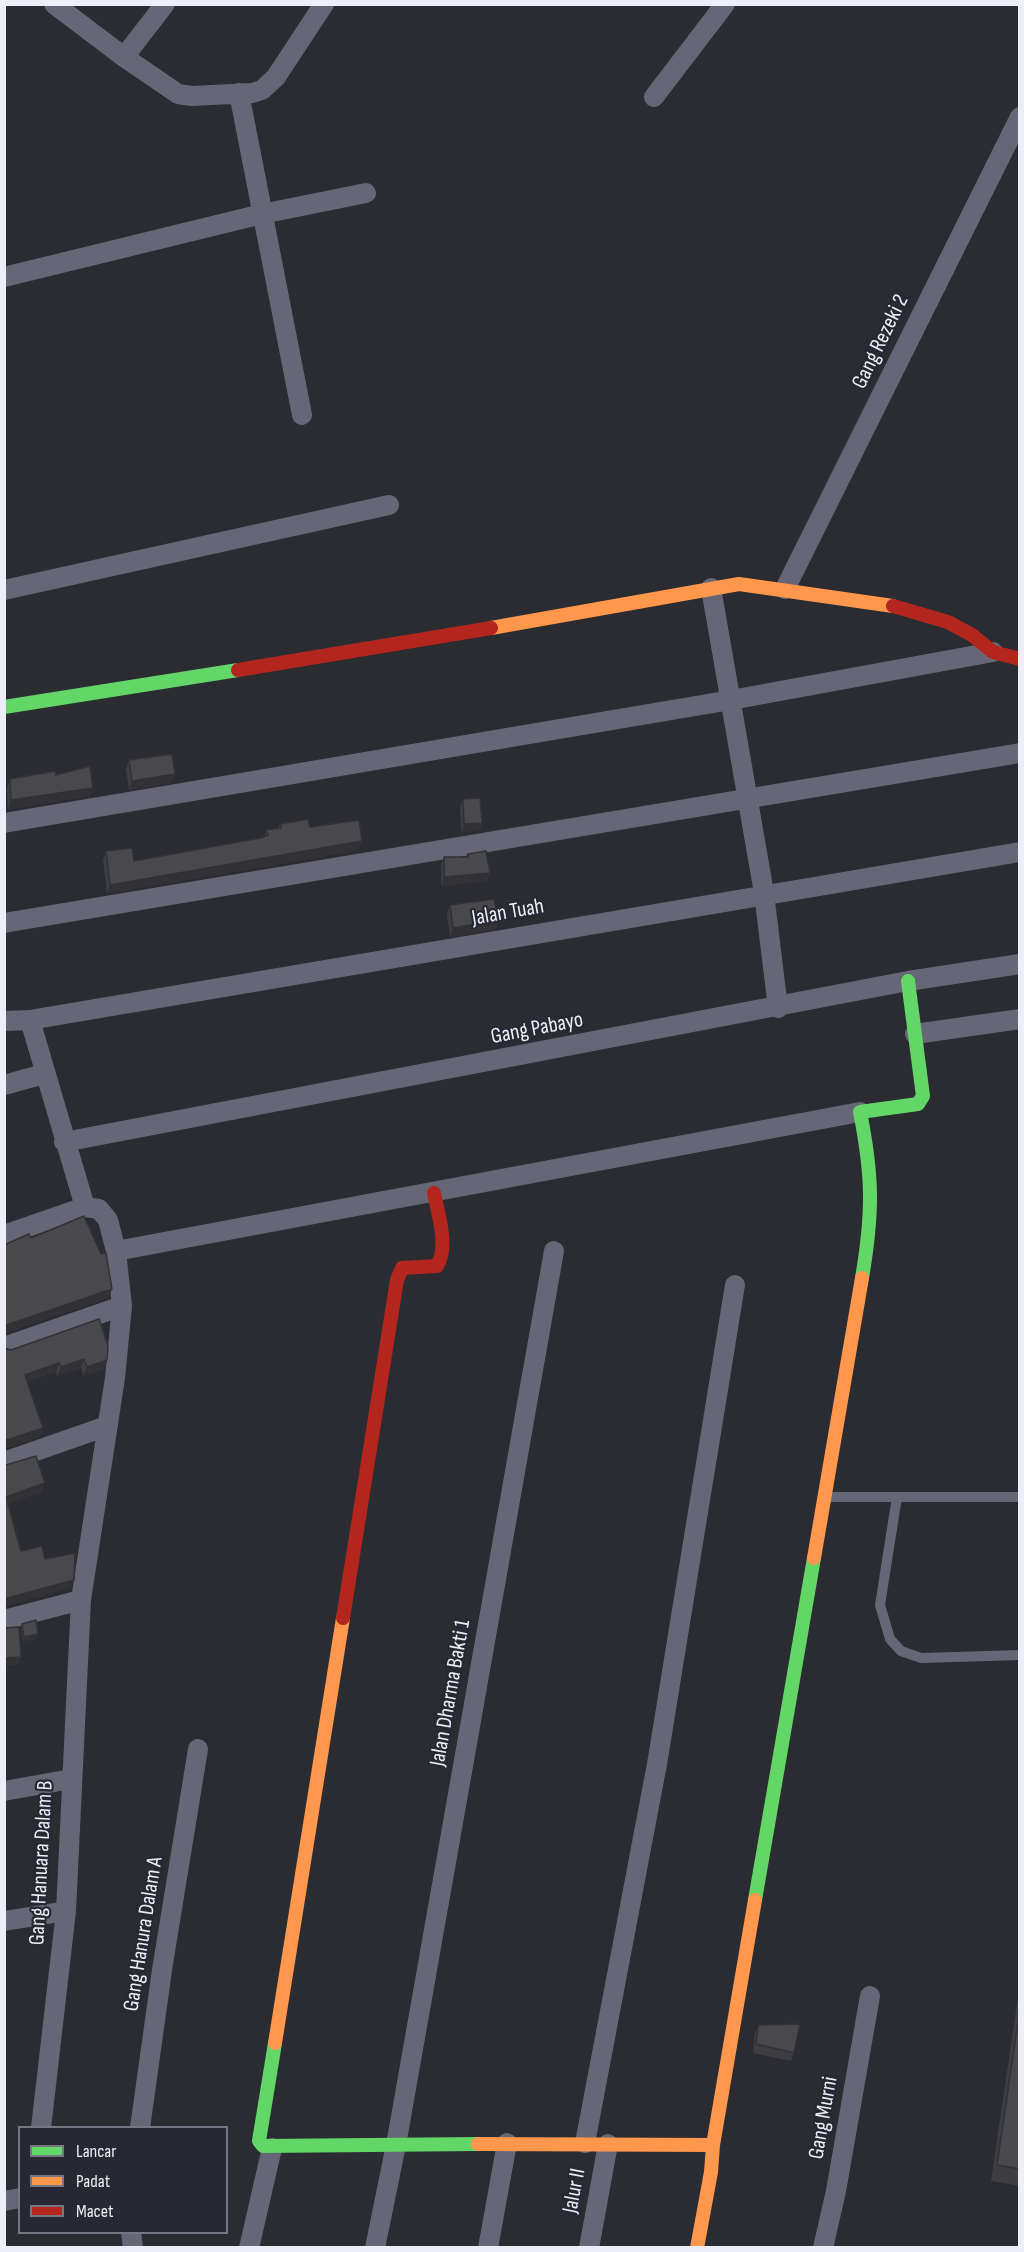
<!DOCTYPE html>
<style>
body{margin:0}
#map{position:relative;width:1024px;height:2252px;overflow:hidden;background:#2b2b32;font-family:"Sofia Sans Condensed",sans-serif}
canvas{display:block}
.frame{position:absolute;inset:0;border:6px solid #edeef7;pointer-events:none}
.legend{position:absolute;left:18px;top:2126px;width:210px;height:108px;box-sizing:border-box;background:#282835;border:2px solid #777783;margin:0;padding:8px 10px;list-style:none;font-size:18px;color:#edeef7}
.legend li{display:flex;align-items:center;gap:12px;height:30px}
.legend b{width:30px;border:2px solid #777783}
</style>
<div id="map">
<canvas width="1024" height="2252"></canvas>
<div class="frame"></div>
<ul class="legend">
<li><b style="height:8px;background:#63d668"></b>Lancar</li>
<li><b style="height:8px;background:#ff974d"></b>Padat</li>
<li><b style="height:8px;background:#b3261e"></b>Macet</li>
</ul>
</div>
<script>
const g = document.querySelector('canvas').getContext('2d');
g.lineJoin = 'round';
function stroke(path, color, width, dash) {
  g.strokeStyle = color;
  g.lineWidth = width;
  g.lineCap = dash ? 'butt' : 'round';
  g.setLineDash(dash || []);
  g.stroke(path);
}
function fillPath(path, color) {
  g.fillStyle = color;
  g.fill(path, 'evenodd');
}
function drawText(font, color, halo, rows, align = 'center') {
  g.font = font + ' "Sofia Sans Condensed",sans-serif';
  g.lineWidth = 4.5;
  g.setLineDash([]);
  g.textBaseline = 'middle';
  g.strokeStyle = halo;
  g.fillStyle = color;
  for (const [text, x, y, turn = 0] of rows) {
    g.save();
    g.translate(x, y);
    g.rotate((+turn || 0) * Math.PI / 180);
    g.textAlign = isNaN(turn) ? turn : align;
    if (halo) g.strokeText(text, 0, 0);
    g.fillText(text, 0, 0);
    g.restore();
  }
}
const lane = new Path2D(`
 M824 1497H1020
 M897 1497 880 1605 890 1639 901 1651 921 1658 1020 1655`);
const street = new Path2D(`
 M54 4 124 57
 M165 4 124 57 178 94 192 96 252 93 262 90 276 77 324 4
 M239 93 302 415
 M654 97 725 4
 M4 277 262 214 366 193
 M711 588 764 893 778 1008
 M785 589 1020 117
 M4 590 389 505
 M4 823 731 700 993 652
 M4 923 1020 753
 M30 1020 85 1207
 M4 1021 30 1020 1020 852
 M915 1034 1020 1019
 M4 1085 44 1074
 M64 1142 908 981 1020 964
 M4 1235 85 1207 99 1209 108 1220 116 1251 122 1306 115 1378 81 1600 66 1911 41 2128
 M116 1251 860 1112
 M4 1347 122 1306
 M4 1462 107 1426
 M4 1620 81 1600
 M4 1791 71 1779
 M4 1921 66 1911
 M140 2128 162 1970 198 1749
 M585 2143 657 1764 735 1285
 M4 2201 20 2198
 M131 2232 133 2248
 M249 2248 272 2148
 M375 2248 396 2145 554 1251
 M488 2248 507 2143
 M589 2248 608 2144
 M823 2248 836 2191 870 1996`);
const fast = new Path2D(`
 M4 707 238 670
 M862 1278C873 1213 873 1177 860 1112L918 1104 923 1096 908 981
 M755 1900 814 1558
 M275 2043 259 2141 263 2146 478 2144`);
const slow = new Path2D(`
 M491 628 739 584 893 606
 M814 1558 862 1278
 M275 2043 343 1618
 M478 2144 713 2145 711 2172 697 2248
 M713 2145 755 1900`);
const jam = new Path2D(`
 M893 606 948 622 972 635 993 652 1020 659
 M238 670 491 628
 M343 1618 397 1280 402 1268 437 1266C449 1246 438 1214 434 1193`);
const wall = new Path2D(`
 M129 760 172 782 129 790 126 769Z
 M56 775 93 788 90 796 8 809 7 788 10 779Z
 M463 799 482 823 479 831 461 832 460 808Z
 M280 824 310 827 359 850 107 894 103 860 106 851 134 861 264 837 266 830 278 828Z
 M468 854 490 873 487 881 441 886V866L444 857H467Z
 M450 905 496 929 450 937 447 914Z
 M11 1350 107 1360 104 1369 83 1376 81 1368 57 1376 56 1372 27 1382 40 1437Z
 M22 1624 38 1634 37 1639 23 1641 21 1628Z
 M1020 1984V2186L991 2181Z
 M758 2025 794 2053 791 2061 753 2053 755 2033Z`);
const shadedWall = new Path2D(`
 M175 774 172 782 129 790 132 781Z
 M93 788 90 796 8 809 11 800Z
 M482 823 479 831 461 832 464 824Z
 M362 841 359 850 107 894 110 885Z
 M490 873 487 881 441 886 444 877Z
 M499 920 496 929 450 937 453 928Z
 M112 1289 109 1298 4 1334V1326Z
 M84 1359 81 1368 57 1376 61 1367Z
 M107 1360 104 1369 83 1376 87 1367Z
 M59 1363 56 1372 22 1384 25 1375Z
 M43 1428 40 1437 4 1449V1441Z
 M45 1483 42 1492 4 1505 6 1497Z
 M74 1580 71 1588 4 1607V1599Z
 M38 1634 37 1639 23 1641 24 1637Z
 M21 1657 18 1665 4 1666V1658Z`);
const building = new Path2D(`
 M172 754 175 774 132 781 129 760Z
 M90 766 93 788 11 800 10 779 55 771 56 775Z
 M480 798 482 823 464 824 463 799Z
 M308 819 310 827 359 820 362 841 110 885 106 851 132 848 134 861 260 838 268 835 266 830 281 828 280 824Z
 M486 851 490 873 444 877V857H468V854Z
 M494 899 499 920 453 928 450 905Z
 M84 1216 101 1254 106 1253 112 1289 4 1326V1245L29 1234 31 1238Z
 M99 1319 108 1346 107 1360 87 1367 84 1359 61 1367 59 1363 25 1375 43 1428 4 1441V1348L11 1350Z
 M36 1456 45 1483 6 1497 21 1551 42 1546 45 1559 75 1553 74 1580 4 1599V1465H6Z
 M36 1620 38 1634 24 1637 22 1624Z
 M19 1627 21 1657 4 1658V1628Z
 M1020 2008V2169L997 2165Z
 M800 2024 794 2053 756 2044 758 2025Z`);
const streetNames = [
 ["Gang Rezeki 2",881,342,-64],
 ["Jalan Tuah",508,913,-10],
 ["Gang Pabayo",537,1029,-11],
 ["Jalan Dharma Bakti 1",451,1693,-80],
 ["Gang Hanuara Dalam B",42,1863,-87],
 ["Gang Hanura Dalam A",144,1934,-81],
 ["Gang Murni",824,2118,-80],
 ["Jalur II",575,2191,-79]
];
stroke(lane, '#676677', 10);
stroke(street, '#676677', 20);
stroke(fast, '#63d668', 14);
stroke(slow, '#ff974d', 14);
stroke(jam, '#b3261e', 14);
fillPath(wall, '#3e3e42');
fillPath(shadedWall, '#323236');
fillPath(building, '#48484d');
stroke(building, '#323236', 1.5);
drawText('22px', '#edeef7', '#282835', streetNames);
</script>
